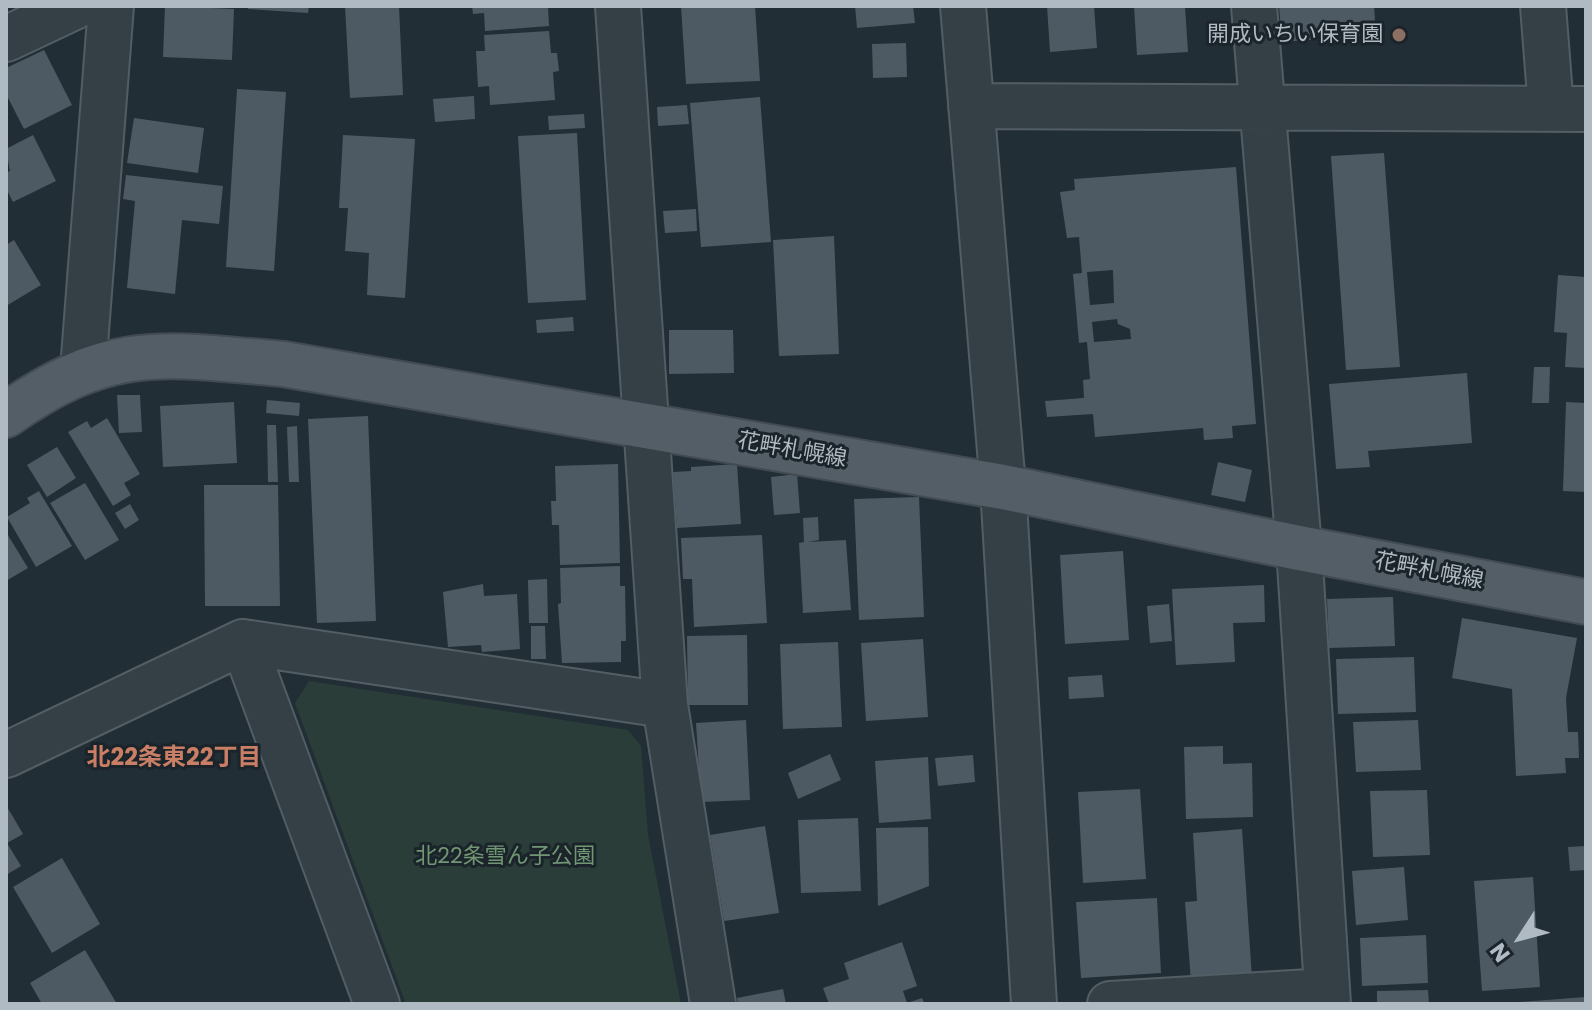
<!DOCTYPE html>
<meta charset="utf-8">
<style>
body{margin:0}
#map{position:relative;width:1592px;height:1010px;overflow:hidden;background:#222e35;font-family:Poppins,sans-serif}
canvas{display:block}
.frame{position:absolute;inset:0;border:8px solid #b0bac2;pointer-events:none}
.north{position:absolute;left:1480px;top:898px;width:80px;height:80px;-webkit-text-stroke:6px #1b242a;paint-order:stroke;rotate:234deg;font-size:22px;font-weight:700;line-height:32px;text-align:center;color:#b0bac2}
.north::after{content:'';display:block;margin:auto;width:28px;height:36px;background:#b0bac2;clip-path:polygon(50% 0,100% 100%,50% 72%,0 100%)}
</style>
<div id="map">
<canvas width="1592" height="1010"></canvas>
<div class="frame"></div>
<div class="north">N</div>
</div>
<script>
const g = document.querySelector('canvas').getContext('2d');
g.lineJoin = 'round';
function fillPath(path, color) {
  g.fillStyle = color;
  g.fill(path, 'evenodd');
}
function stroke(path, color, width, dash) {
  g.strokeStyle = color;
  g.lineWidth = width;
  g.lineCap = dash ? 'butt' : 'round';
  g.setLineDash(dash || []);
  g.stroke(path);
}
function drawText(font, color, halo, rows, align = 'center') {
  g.font = font + ' Poppins,"Noto Sans JP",sans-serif';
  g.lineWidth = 6;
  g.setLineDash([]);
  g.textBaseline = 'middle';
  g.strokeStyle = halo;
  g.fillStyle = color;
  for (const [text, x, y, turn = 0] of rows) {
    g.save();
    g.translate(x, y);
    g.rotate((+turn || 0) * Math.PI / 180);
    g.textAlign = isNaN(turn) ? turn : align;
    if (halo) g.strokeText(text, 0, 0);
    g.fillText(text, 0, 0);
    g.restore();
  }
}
const green = new Path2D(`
 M309 681 628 730 641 746 648 835 681 1004H406L295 703Z`);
const building = new Path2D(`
 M165 6 234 9 232 60 163 57Z
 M248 6H309L308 13 248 9Z
 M345 6H399L403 95 350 98Z
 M472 6H548L549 26 485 31 484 13 473 14Z
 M681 6H755L760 81 686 84Z
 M855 6H913L915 23 857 28Z
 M1047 6H1094L1097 48 1050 52Z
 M1134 6H1185L1188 52 1137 55Z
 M1279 6H1374L1376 35 1282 42Z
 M549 31 551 53H557L559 71 553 72 555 100 490 105 489 86 478 87 476 51H485L484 35Z
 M906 43 907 77 873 78 872 44Z
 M44 50 72 105 24 129 6 94V68Z
 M237 89 286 92 274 271 226 267Z
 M474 96 475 119 435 122 433 99Z
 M760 97 771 242 701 247 690 103Z
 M687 105 689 124 658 126 657 107Z
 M584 114 585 128 549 130 548 116Z
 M134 118 204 128 198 173 127 163Z
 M577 133 586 300 528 303 518 136Z
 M33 135 56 181 13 202 6 188V173L10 171 6 149Z
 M343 135 415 139 405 298 367 295 369 253 345 251 348 208H339Z
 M1384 153 1400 367 1346 370 1331 156Z
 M1236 167 1256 424 1232 426 1233 438 1204 440 1203 428 1095 437 1093 414 1047 417 1045 401 1084 398 1083 380 1090 379 1087 342 1079 343 1073 274 1082 273 1079 237 1067 238 1060 192 1075 190 1074 179ZM1113 270 1114 303 1090 305 1087 272ZM1117 319 1118 324 1130 329 1131 339 1094 342 1092 322Z
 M126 175 223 186 219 224 182 220 175 294 127 288 135 201 123 199Z
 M696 209 697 231 665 233 663 211Z
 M834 236 839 354 779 356 773 240Z
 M14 240 41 285 6 306V245Z
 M1558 275 1586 277V368L1565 367 1567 333 1554 332Z
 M573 317 574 331 537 333 536 320Z
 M669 330H733L734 373 669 374Z
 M1534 367H1550L1549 403H1532Z
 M1467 373 1472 443 1368 451 1370 467 1336 469 1329 384Z
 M117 395H140L142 432 119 433Z
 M267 400 300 403 299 416 266 413Z
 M234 402 237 463 163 467 160 406Z
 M1566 402 1586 403V492L1563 491Z
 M368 416 376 621 317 623 308 419Z
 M107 418 140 474 124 483 131 495 113 506 68 432 87 421 91 428Z
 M267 425H276L278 482H268Z
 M297 426 299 482H289L287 427Z
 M57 447 76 478 47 497 27 465Z
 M1218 462 1252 470 1245 502 1211 495Z
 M618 464 620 563 560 565 559 525H552L551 501H556L555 466Z
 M737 464 741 524 677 528 673 472 691 471V467Z
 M797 474 800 513 774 515 771 477Z
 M85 483 119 540 85 560 50 503Z
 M204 485H278L280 606H205Z
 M39 491 72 546 36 567 7 517 30 503 27 498Z
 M919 497 924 617 859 620 854 499Z
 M130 504 139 520 125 529 115 513Z
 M818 517 819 540 808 542 846 540 851 610 803 613 799 543 804 542 803 518Z
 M6 532 28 568 6 581Z
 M762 535 767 623 694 627 692 579H683L681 538Z
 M1123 551 1129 640 1065 644 1060 555Z
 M620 566V586H625L626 641H621V662L562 663 558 604 561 603 560 568Z
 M547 579 548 623H529L528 580Z
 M483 584 484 596 517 594 520 649 482 652 481 645 448 647 443 592Z
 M1264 585 1265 622 1233 623 1235 662 1176 665 1172 589Z
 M1393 597 1395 646 1329 648 1327 599Z
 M1169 604 1172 641 1150 643 1147 606Z
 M1462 618 1577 638 1566 698 1568 732H1578L1579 758H1565L1566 773 1516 776 1512 689 1452 678Z
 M531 626H545L546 659H531Z
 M747 635 748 705H688L687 636Z
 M923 639 928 717 866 721 861 643Z
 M838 642 842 727 783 729 780 644Z
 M1414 657 1416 712 1338 714 1336 659Z
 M1102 675 1104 697 1069 699 1068 677Z
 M746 720 750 800 701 802 696 723Z
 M1418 720 1421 770 1356 772 1353 722Z
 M1223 746V764L1252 763 1253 817 1186 819 1184 747Z
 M830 754 841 780 798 799 788 773Z
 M973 755 975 782 938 786 935 758Z
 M928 757 931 819 879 823 875 761Z
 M1140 789 1146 879 1083 883 1078 792Z
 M1427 790 1430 855 1373 857 1370 791Z
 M6 805 23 834 7 843 21 866 6 875Z
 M858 818 861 891 801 893 798 820Z
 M765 826 779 913 724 921 710 835Z
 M928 827 929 886 878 906 876 828Z
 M1242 829 1252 978 1191 982 1185 902 1197 901 1193 833Z
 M1586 846V870L1570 871 1568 847Z
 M62 858 100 924 52 953 13 887Z
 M1404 867 1408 920 1356 925 1352 871Z
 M1533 877 1540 987 1482 991 1474 881Z
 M1157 898 1161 973 1081 978 1076 902Z
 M1426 935 1428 983 1362 986 1360 938Z
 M902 942 917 986 903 991 907 1003 922 998 925 1004H829L823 988 849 979 844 963Z
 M85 950 117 1004H42L30 983Z
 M783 989 786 1004H738L737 998Z
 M1428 990 1429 1004H1377V991Z
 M1586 997V1004H1520V1002Z`);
const minor = new Path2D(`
 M618 6 665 705 713 1004
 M963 6 1003 487 1034 1004
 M1254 6 1299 548 1328 1004
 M1543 6 1551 109
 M6 39 76 6
 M971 106 1586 109
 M83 370 111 6
 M243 642 377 1004
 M6 755 243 642 665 705
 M1110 1004 1327 991`);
const major = new Path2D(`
 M6 415C111 341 163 354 283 364L1003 487 1299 548 1586 602`);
const markers = [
 [1399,35,8,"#8d6e63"]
];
const poiNames = [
 ["開成いちい保育園",1383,35]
];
const streetNames = [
 ["花畔札幌線",792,451,10],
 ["花畔札幌線",1429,572,11]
];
const parkNames = [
 ["北22条雪ん子公園",505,857]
];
const neighbourhoodNames = [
 ["北22条東22丁目",174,759]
];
fillPath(green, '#2a3d39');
fillPath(building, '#4d5a64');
stroke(minor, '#535d64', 48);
stroke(major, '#424b52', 48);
stroke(minor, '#353f46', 44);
stroke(major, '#535e66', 44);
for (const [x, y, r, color] of markers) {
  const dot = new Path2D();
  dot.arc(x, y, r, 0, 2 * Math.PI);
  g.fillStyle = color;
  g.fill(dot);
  stroke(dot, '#1b242a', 3);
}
drawText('22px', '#b0bac2', '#1b242a', poiNames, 'right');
drawText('22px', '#b0bac2', '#1b242a', streetNames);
drawText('22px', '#719673', '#1b242a', parkNames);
drawText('bold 24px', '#c87f65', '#1b242a', neighbourhoodNames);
</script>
